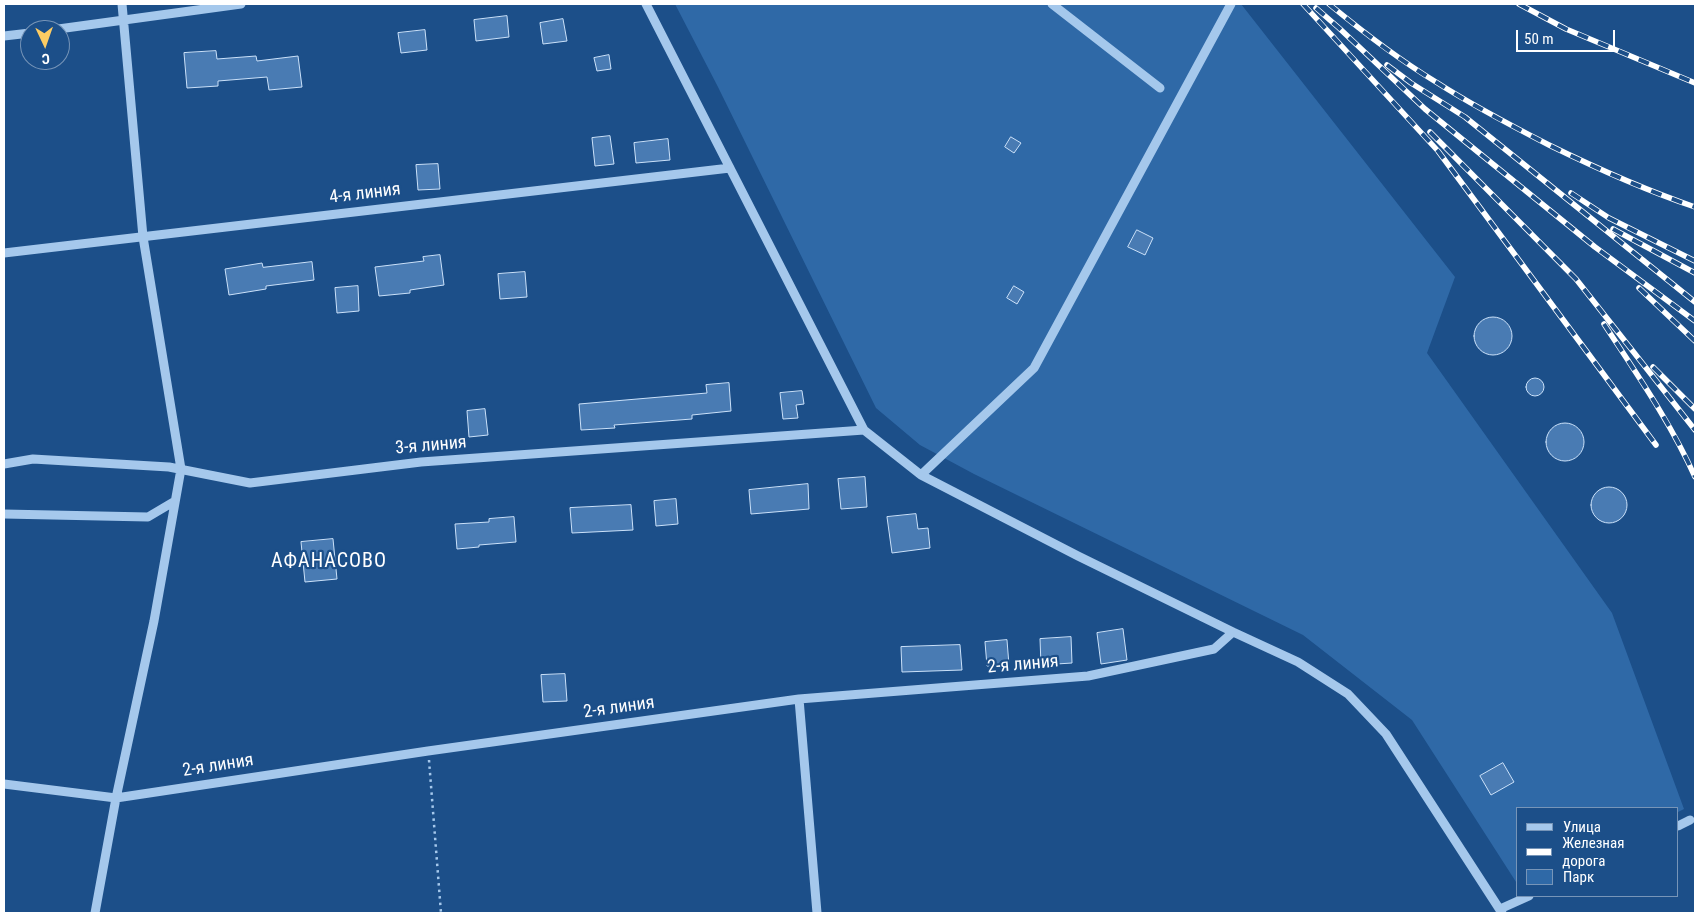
<!DOCTYPE html>
<meta charset="utf-8">
<style>
body{margin:0}
#map{position:relative;width:1699px;height:917px;overflow:hidden;background:#1c4f89;font-family:"Roboto Condensed",sans-serif}
canvas{display:block}
.frame{position:absolute;inset:0;border:5px solid #fff;pointer-events:none}
.legend{position:absolute;left:1516px;top:807px;width:162px;height:90px;box-sizing:border-box;background:#1c4f89;border:1px solid #7795b8;margin:0;padding:6px 9px;list-style:none;font-size:15px;color:#fff}
.legend li{display:flex;align-items:center;gap:10px;height:25px}
.legend b{width:25px;border:1px solid #7795b8}
.north{position:absolute;left:20px;top:20px;width:50px;height:50px;box-sizing:border-box;background:#1c4f89;border:1px solid #7795b8;border-radius:50%;rotate:177deg;font-size:14px;font-weight:700;line-height:20px;text-align:center;color:#fff}
.north::after{content:'';display:block;margin:auto;width:18px;height:22px;background:#fdcc63;clip-path:polygon(50% 0,100% 100%,50% 72%,0 100%)}
.scale{position:absolute;left:1516px;top:30px;width:99px;height:22px;box-sizing:border-box;border:2px solid #fff;border-top:0;padding-left:6px;font-size:15px;line-height:18px;white-space:nowrap;color:#fff;-webkit-text-stroke:4px #1c4f89;paint-order:stroke}
</style>
<div id="map">
<canvas width="1699" height="917"></canvas>
<div class="frame"></div>
<ul class="legend">
<li><b style="height:6px;background:#a5c8ec"></b>Улица</li>
<li><b style="height:6px;background:#fff"></b>Железная дорога</li>
<li><b style="height:14px;background:#2f69a7"></b>Парк</li>
</ul>
<div class="north">С</div>
<div class="scale">50 m</div>
</div>
<script>
const g = document.querySelector('canvas').getContext('2d');
g.lineJoin = 'round';
function fillPath(path, color) {
  g.fillStyle = color;
  g.fill(path, 'evenodd');
}
function stroke(path, color, width, dash) {
  g.strokeStyle = color;
  g.lineWidth = width;
  g.lineCap = dash ? 'butt' : 'round';
  g.setLineDash(dash || []);
  g.stroke(path);
}
function drawText(font, color, halo, rows, align = 'center') {
  g.font = font + ' "Roboto Condensed",sans-serif';
  g.lineWidth = 4.5;
  g.setLineDash([]);
  g.textBaseline = 'middle';
  g.strokeStyle = halo;
  g.fillStyle = color;
  for (const [text, x, y, turn = 0] of rows) {
    g.save();
    g.translate(x, y);
    g.rotate((+turn || 0) * Math.PI / 180);
    g.textAlign = isNaN(turn) ? turn : align;
    if (halo) g.strokeText(text, 0, 0);
    g.fillText(text, 0, 0);
    g.restore();
  }
}
const green = new Path2D(`
 M675 4H1241L1455 277 1427 353 1612 613 1684 809 1678 812V808H1518V885L1412 720 1303 635 974 474 920 445 876 408 718 87Z`);
const building = new Path2D(`
 M507 16 509 37 476 41 474 20Z
 M563 19 567 41 543 44 540 23Z
 M425 30 427 50 401 53 398 33Z
 M216 51 217 59 256 56 257 61 298 56 302 87 269 90 267 77 218 81V86L187 88 184 53Z
 M609 55 611 69 597 71 594 58Z
 M610 136 614 164 595 166 592 138Z
 M1011 137 1021 143 1014 153 1005 147Z
 M668 139 670 160 636 163 634 143Z
 M438 164 440 189 418 190 416 165Z
 M1137 230 1153 238 1145 255 1128 247Z
 M440 255 444 285 410 290V293L379 296 375 267 424 261 423 257Z
 M312 262 314 280 266 286V289L229 295 225 269 262 263 263 267Z
 M525 272 527 297 500 299 498 274Z
 M358 286 359 311 337 313 335 288Z
 M1014 286 1024 292 1017 304 1007 298Z
 M1474 336a19 19 0 1 1 38 0a19 19 0 1 1-38 0Z
 M1526 387a9 9 0 1 1 18 0a9 9 0 1 1-18 0Z
 M729 383 731 411 692 415V419L614 425 615 428 581 430 579 404 707 393 706 385Z
 M802 391 804 404 796 405 798 418 783 419 780 393Z
 M485 409 488 435 469 437 467 411Z
 M1546 442a19 19 0 1 1 38 0a19 19 0 1 1-38 0Z
 M865 477 867 507 841 509 838 479Z
 M808 484 809 509 751 514 749 490Z
 M1591 505a18 18 0 1 1 36 0a18 18 0 1 1-36 0Z
 M676 499 678 524 656 526 654 501Z
 M631 505 633 530 572 533 570 508Z
 M916 514 918 529 928 528 930 548 892 553 887 517Z
 M514 517 516 542 479 545V547L457 549 455 524 489 522V519Z
 M333 539 337 579 305 582 301 542Z
 M1123 629 1127 660 1101 664 1097 633Z
 M1071 637 1072 663 1041 665 1040 639Z
 M1007 640 1009 665 987 666 985 642Z
 M960 645 962 670 902 672 901 647Z
 M565 674 567 701 543 702 541 675Z
 M1503 763 1514 782 1491 795 1480 776Z`);
const path = new Path2D(`
 M429 760 441 913`);
const minor = new Path2D(`
 M646 4 864 430 921 475 1078 556 1233 632 1298 662 1348 694 1386 734 1502 913
 M1052 4 1160 88
 M51 30 241 4
 M4 36 30 33
 M4 253 730 168
 M4 464 33 459 169 467 250 483 421 462 864 430
 M921 475 1034 368 1231 4
 M4 514 148 517 175 501
 M799 699 817 913
 M4 784 116 798 428 751 799 699 1088 676 1214 649 1233 632
 M1678 826 1690 820
 M1500 909 1529 896
 M95 913 116 798 154 621 181 469 143 237 122 4`);
const rail = new Path2D(`
 M1303 4 1438 151 1656 445
 M1329 4C1363 32 1398 59 1436 82 1472 105 1510 125 1549 145 1596 168 1645 190 1695 207
 M1519 4 1566 29 1695 83
 M1316 8 1339 28 1425 109 1595 247 1695 321
 M1387 65 1411 83 1465 117 1695 302
 M1430 132 1576 279 1695 430
 M1571 193 1609 218 1695 261
 M1613 229 1695 273
 M1639 288 1695 341
 M1604 324C1636 373 1671 423 1695 477
 M1653 367 1695 409`);
const streetNames = [
 ["4-я линия",365,194,-7],
 ["3-я линия",431,446,-5],
 ["2-я линия",1023,665,-5],
 ["2-я линия",619,708,-8],
 ["2-я линия",218,766,-9]
];
const quarterNames = [
 ["АФАНАСОВО",329,562]
];
fillPath(green, '#2f69a7');
fillPath(building, '#497bb3');
stroke(building, '#cbe1f9', 1);
stroke(path, '#a5c8ec', 2.5, [2.5, 4]);
stroke(minor, '#a5c8ec', 9);
stroke(rail, '#fff', 5.5);
stroke(rail, '#1c4f89', 4, [11]);
drawText('18px', '#fff', '#1c4f89', streetNames);
g.letterSpacing = '1px';
drawText('20px', '#fff', '#1c4f89', quarterNames);
g.letterSpacing = '0px';
</script>
